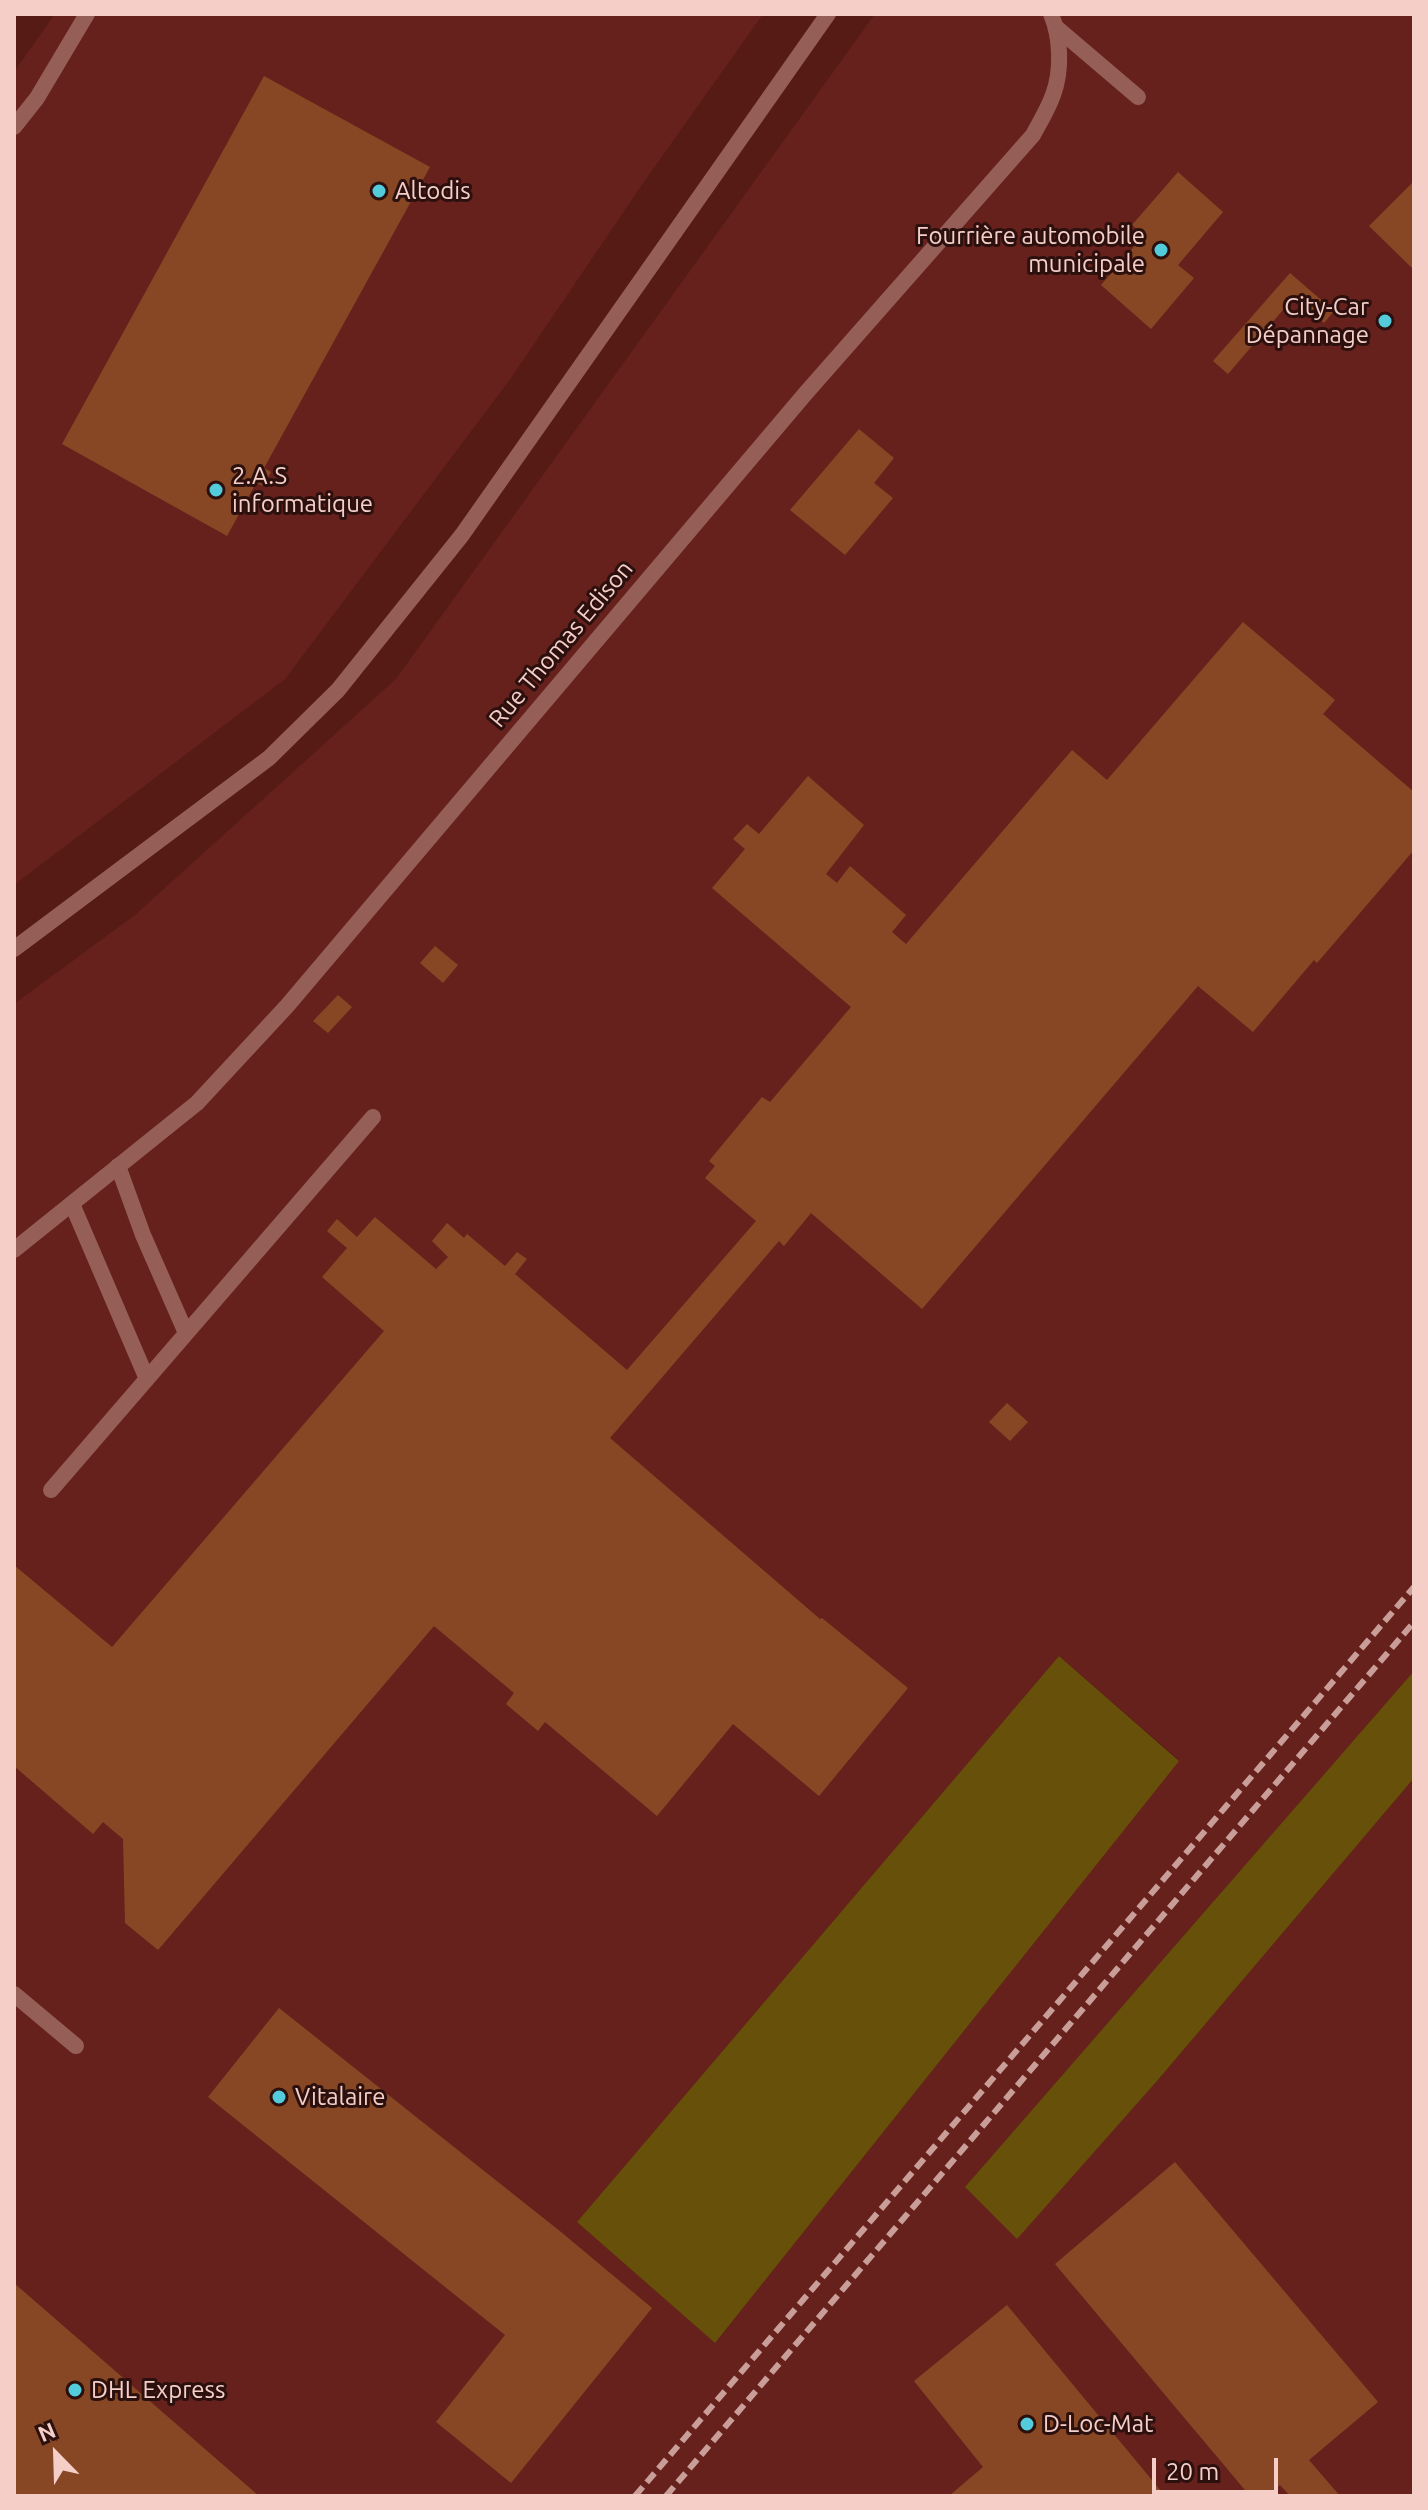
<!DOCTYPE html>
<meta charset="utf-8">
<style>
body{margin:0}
#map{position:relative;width:1428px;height:2510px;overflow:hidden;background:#571b16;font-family:Ubuntu,sans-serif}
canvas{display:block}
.frame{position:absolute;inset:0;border:16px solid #f5cec8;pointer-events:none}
.north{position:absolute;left:16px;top:2414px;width:80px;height:80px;-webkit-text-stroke:6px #2b100e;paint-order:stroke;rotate:337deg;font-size:22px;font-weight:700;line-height:32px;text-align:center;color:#f5cec8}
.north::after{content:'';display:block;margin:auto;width:28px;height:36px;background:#f5cec8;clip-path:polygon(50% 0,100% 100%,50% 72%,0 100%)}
.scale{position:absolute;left:1152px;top:2458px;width:126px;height:36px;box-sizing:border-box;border:4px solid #f5cec8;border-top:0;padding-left:10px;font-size:24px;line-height:28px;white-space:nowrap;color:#f5cec8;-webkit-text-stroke:6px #2b100e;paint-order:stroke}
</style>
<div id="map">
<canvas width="1428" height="2510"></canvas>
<div class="frame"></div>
<div class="north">N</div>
<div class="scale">20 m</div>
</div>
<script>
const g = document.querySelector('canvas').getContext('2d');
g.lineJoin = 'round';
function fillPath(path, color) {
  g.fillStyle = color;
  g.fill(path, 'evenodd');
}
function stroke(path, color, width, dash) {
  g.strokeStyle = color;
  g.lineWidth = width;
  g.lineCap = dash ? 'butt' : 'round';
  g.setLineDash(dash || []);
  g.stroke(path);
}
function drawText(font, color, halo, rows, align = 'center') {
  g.font = font + ' Ubuntu,sans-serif';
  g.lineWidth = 6;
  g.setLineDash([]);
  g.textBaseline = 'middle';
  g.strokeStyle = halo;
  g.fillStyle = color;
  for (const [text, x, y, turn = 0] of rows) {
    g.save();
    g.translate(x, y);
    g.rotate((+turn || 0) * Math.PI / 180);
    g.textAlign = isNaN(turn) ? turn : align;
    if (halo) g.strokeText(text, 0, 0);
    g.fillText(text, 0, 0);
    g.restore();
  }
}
const built = new Path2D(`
 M55 14H763L641 186 511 378 285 679 14 885V72Z
 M875 14H1414V1671L965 2187 1017 2238 1157 2081 1414 1778V2496H14V1004L135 915 396 679ZM1059 1656 1179 1760 715 2343 577 2222Z`);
const green = new Path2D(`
 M1059 1656 1179 1761 715 2343 577 2222Z
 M1414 1671V1778L1157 2081 1017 2239 965 2187Z`);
const building = new Path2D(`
 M264 76 430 167 264 468 271 472 263 486 256 483 227 536 62 444Z
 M1178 172 1223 212 1178 265 1194 278 1151 329 1101 285 1144 235 1132 225Z
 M1414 181V270L1369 226Z
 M1290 273 1334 311 1324 323 1294 297 1228 374 1213 361Z
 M859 429 894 458 874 483 893 498 845 555 790 510Z
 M1243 622 1335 700 1323 714 1414 792V850L1317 963 1314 960 1253 1032 1198 986 922 1309 811 1213 784 1246 779 1241 610 1438 820 1619 822 1618 908 1688 819 1796 733 1724 657 1816 545 1722 538 1731 506 1704 514 1693 434 1626 158 1950 125 1923 123 1839 103 1822 93 1834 14 1766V1565L112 1647 384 1331 322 1277 347 1248 327 1231 337 1219 357 1237 375 1217 436 1269 448 1257 432 1241 447 1223 464 1238 467 1234 505 1266 517 1252 527 1259 515 1274 627 1370 756 1221 705 1178 715 1166 709 1161 762 1097 770 1102 851 1007 712 888 745 849 733 839 747 824 759 834 808 776 864 825 826 874 837 883 850 866 906 915 892 932 906 944 1072 750 1107 780Z
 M435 946 458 965 443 983 420 963Z
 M338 995 352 1007 328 1033 313 1021Z
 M1007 1403 1028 1422 1010 1441 989 1422Z
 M279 2008 561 2232 652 2308 511 2483 436 2422 505 2335 208 2097Z
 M1175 2162 1378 2402 1309 2460 1340 2496H1290L1280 2485 1267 2496H1250L1055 2264Z
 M14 2283 259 2496H14Z
 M1007 2305 1161 2491 1155 2496H949L983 2467 914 2381Z`);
const service = new Path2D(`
 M1057 28 1138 97
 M118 1166 143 1235 186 1333
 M72 1204 147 1379
 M51 1490 373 1117`);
const minor = new Path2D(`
 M14 127 37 98 87 14
 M14 1250 197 1103 287 1006 805 394 1033 135C1040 122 1048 109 1053 95 1062 71 1061 38 1051 14
 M14 1994 76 2046`);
const tertiary = new Path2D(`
 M14 949 269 758 338 690 462 535 828 14`);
const rail = new Path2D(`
 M635 2496 1414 1587
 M666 2496 1414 1622`);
const markers = [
 [379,191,8,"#53cbdb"],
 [1161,250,8,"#53cbdb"],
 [1385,321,8,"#53cbdb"],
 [216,490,8,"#53cbdb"],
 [279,2097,8,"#53cbdb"],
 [75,2390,8,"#53cbdb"],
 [1027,2424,8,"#53cbdb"]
];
const poiNames = [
 ["Altodis",395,191],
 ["Fourrière automobile",1145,236,"right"],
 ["municipale",1145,264,"right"],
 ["City-Car",1369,307,"right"],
 ["Dépannage",1369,335,"right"],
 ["2.A.S",232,476],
 ["informatique",232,504],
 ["Vitalaire",295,2097],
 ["DHL Express",91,2390],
 ["D-Loc-Mat",1043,2424]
];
const streetNames = [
 ["Rue Thomas Edison",561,644,-50]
];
fillPath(built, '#66211c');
fillPath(green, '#67500a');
fillPath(building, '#884724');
stroke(service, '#955f58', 16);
stroke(minor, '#955f58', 16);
stroke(tertiary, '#955f58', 16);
stroke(rail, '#ca9e98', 6, [12, 6]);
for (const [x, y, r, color] of markers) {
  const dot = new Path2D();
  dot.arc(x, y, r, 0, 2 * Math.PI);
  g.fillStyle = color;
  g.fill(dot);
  stroke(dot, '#2b100e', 3);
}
drawText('24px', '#f5cec8', '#2b100e', poiNames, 'left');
drawText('24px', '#f5cec8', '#2b100e', streetNames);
</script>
